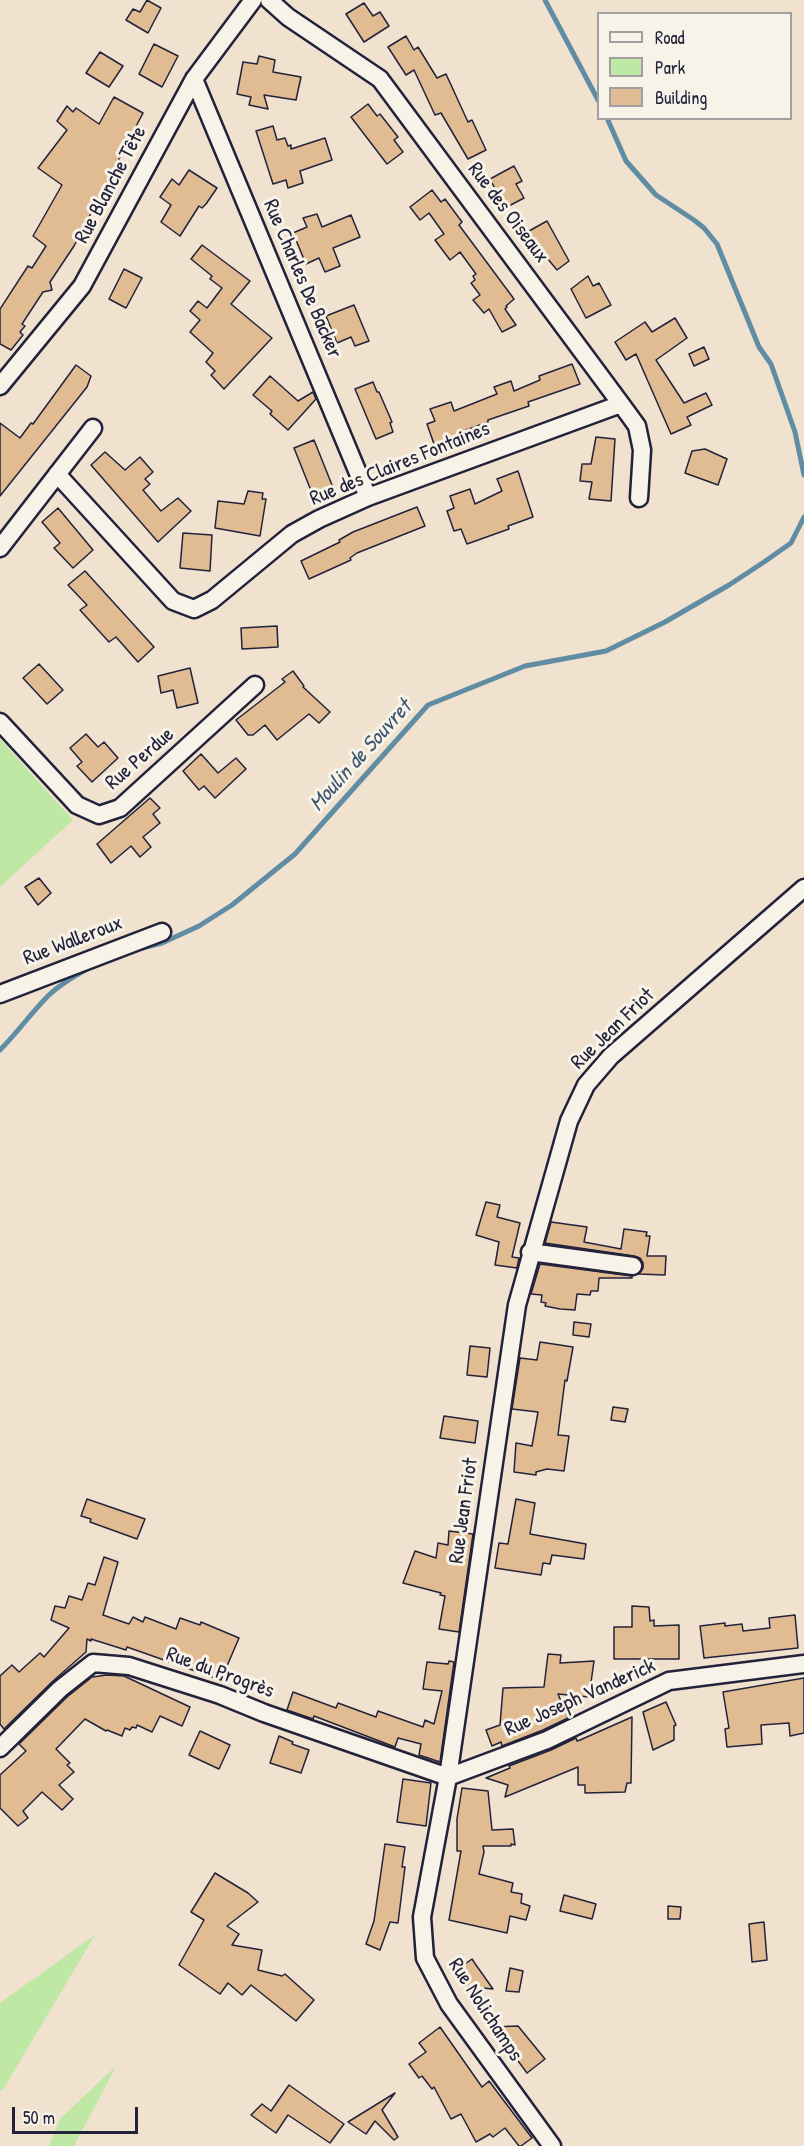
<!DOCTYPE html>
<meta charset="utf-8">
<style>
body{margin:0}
#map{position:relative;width:804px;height:2146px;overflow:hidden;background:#f0e2ce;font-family:"Patrick Hand",sans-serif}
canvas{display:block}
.legend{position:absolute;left:597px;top:12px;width:195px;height:108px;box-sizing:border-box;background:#f7f3e8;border:2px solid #a29fa3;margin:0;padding:8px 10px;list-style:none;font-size:18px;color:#22223b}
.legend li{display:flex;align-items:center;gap:12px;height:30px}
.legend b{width:30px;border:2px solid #a29fa3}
.scale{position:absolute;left:12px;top:2107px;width:126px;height:27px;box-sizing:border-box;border:3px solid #22223b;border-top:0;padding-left:8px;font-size:18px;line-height:21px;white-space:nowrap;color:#22223b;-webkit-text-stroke:4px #f7f3e8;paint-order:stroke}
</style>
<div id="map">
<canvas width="804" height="2146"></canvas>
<ul class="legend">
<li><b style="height:8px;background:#f7f3e8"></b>Road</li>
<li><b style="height:16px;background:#bee8a4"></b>Park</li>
<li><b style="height:16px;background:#e1bc92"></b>Building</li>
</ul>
<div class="scale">50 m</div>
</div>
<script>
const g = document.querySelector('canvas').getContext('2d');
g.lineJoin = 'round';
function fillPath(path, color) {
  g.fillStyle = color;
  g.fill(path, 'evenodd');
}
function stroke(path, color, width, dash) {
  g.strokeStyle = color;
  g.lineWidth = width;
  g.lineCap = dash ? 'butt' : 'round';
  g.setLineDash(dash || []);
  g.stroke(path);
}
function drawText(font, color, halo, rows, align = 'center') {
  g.font = font + ' "Patrick Hand",sans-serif';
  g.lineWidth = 6;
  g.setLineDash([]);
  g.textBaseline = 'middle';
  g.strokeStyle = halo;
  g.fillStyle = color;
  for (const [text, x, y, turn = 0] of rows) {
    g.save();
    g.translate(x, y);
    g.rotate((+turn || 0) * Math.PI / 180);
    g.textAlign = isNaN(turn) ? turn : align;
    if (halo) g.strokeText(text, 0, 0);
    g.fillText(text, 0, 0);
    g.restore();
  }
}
const green = new Path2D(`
 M0 739 73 820 0 887Z
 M95 1935 4 2088 0 2092V2003Z
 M116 2066 74 2146H49L60 2119Z`);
const stream = new Path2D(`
 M545 0 598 100
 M607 118 626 161 656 195 694 220 704 228 717 244 759 347 771 364 795 432 804 475
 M142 948 162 943 199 926 232 905 295 854 428 705 525 666 606 651 665 622 729 585 764 562 791 543 804 517
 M0 1050C17 1033 31 1013 48 996 59 985 76 975 91 967`);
const building = new Path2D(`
 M147 0 161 8 148 33 126 20 133 9 140 12Z
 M364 3 373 16 380 12 389 26 364 42 346 14Z
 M406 36 414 50 418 47 437 78 446 74 468 122 472 120 486 150 468 159 441 113 435 115 414 70 406 75 388 47Z
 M154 44 178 56 162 87 139 74Z
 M100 52 123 66 109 87 86 73Z
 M259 56 275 60 273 72 301 77 296 100 264 95 268 109 249 105 251 97 237 94 243 62 257 64Z
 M114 97 143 113 74 246 50 282 52 290 43 292 22 324 25 326 20 332 23 335 11 350 0 344V309L28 266 32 268 46 246 33 236 62 185 38 168 67 130 57 121 67 106 73 112 76 108 99 124Z
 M368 104 377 116 380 114 398 137 394 140 403 152 387 164 351 117Z
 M273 126 277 140 285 138 288 146 291 145V149L325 138 332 160 300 171 303 183 288 188 286 180 273 184 256 131Z
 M514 166 522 181 516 184 524 198 505 208 490 179Z
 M189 170 217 188 206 204 202 208 199 206 180 236 161 222 171 205 160 197 172 179 179 185Z
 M432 190 441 202 445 199 462 222 459 225 514 299 506 306 507 307 505 309 516 325 502 332 489 309 484 313 473 300 480 295 471 283 475 280 473 276 476 274 460 252 450 260 435 240 444 234 429 213 420 220 410 207Z
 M317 214 322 227 351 215 360 237 333 248 340 266 325 272 319 258 306 264 293 233 307 227 303 218Z
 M547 221 569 261 557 270 547 258 544 260 529 231Z
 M202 245 250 281 231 304 272 338 224 389 211 375 215 371 206 362 213 353 190 332 200 320 190 311 198 301 207 308 222 288 210 279 212 276 191 259Z
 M124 269 142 278 126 308 109 299Z
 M588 276 593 286 599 283 611 305 586 318 571 289Z
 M354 305 369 341 355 346 351 337 337 343 326 316Z
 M675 318 687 338 656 360 684 403 706 393 712 405 687 417 691 425 671 434 636 354 626 360 615 342 645 322 652 332Z
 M704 347 709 359 694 366 689 354Z
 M572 364 580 384 528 402 529 406 488 420V422L461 432 462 435 434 444 427 424 435 421 430 409 451 402 454 411 497 394 494 387 511 381 514 391 540 380 539 376Z
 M76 365 91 376 87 387 0 496V423L20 438 31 423 33 424Z
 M270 376 298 401 313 392 316 399 288 430 270 414 272 411 253 395Z
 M373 382 377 392H379L392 422 390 423 393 432 376 439 355 389Z
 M596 437 615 439 611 501 589 499 592 482 580 481 582 464H591Z
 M314 440 334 490 314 498 294 448Z
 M705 449 727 459 718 485 685 473 692 451Z
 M105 452 125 470 140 457 153 472 145 479 150 484 143 490 161 511 178 498 191 511 158 542 91 465Z
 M518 471 533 517 508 526 509 529 467 544 461 529 454 531 447 511 454 508 450 496 470 489 475 504 502 491 497 479Z
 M248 491 263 493 262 499H266L260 536 215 528 218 501 244 504Z
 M417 507 425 526 357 553 350 558 351 560 309 579 301 561 340 542 339 540 353 532Z
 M58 508 93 550 73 568 54 548 60 543 42 522Z
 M183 533 212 535 210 571 180 568Z
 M85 571 154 647 138 662 116 637 109 642 80 610 87 605 68 585Z
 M277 626 278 647 242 649 241 628Z
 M39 664 63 690 47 704 23 678Z
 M190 668 198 703 177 708 173 690 161 693 158 676Z
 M293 671 304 686 303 687 330 712 319 723 309 714 277 740 265 725 253 735H248L236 720 285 682 282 679Z
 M86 734 98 747 104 742 118 758 92 782 77 766 82 762 70 748Z
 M201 754 218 773 236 758 246 769 215 798 204 786 199 790 183 771Z
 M150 798 160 808 153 814 160 823 143 837 151 847 140 857 131 846 111 863 97 844Z
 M39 878 51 893 38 905 25 887Z
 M486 1202 500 1205 497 1217 520 1223 512 1257 519 1258 517 1268 495 1265 499 1242 476 1235Z
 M551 1222 587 1227 584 1242 621 1249 624 1229 647 1232 646 1236H650L647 1256H666L665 1275 639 1274 643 1268V1263L640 1258 634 1256 545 1243Z
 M540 1264 632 1276V1278H599L598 1291H591L590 1295 577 1294 575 1310 560 1309 545 1306 546 1303 541 1302 542 1295 531 1294Z
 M574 1322 591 1324 589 1337 573 1335Z
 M540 1342 573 1347 567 1381 565 1380 558 1435 569 1436 564 1471 547 1469 536 1472V1475L514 1472 516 1443 532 1446 538 1412 512 1409 520 1358 537 1360Z
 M470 1346 490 1348 487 1377 467 1375Z
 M613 1407 628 1409 625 1422 611 1420Z
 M444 1416 478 1421 475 1443 440 1438Z
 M87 1499 145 1519 137 1539 90 1522 91 1519 81 1516Z
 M516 1499 535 1503 530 1534 586 1544 584 1559 552 1555 550 1564 543 1563 541 1575 495 1568 499 1543 508 1544Z
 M449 1531 473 1534 459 1632 439 1629 445 1596 440 1595 441 1593 403 1583 415 1551 436 1558 438 1543 448 1545Z
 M104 1557 118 1562 103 1615 129 1624 133 1617 143 1622 145 1617 176 1629 180 1618 200 1625 201 1622 239 1638 221 1680 127 1647 126 1650 91 1639V1641L87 1639 86 1652 53 1681 4 1729 0 1724V1676L12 1665 19 1672 40 1653 44 1657 69 1628 51 1620 55 1606 65 1608 69 1596 82 1600 88 1583 95 1585Z
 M632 1606 649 1607 650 1621 654 1620V1626L679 1625V1659H614V1627H632Z
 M795 1615 798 1648 704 1658 700 1626 725 1623V1626L742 1624 743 1631 770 1628 769 1618Z
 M548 1654 561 1655 560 1663 594 1661 589 1697 558 1694 568 1718 543 1730 502 1746 501 1742 492 1746 486 1730 500 1725 503 1688 544 1687Z
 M449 1661 454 1662 440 1762 419 1755 421 1744 398 1738 395 1747 314 1716 313 1719 287 1710 293 1692 336 1708 338 1703 376 1717 378 1711 423 1727 425 1720 434 1724 442 1691 423 1689 427 1662 448 1664Z
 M107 1675 124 1676 190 1707 182 1726 160 1716 152 1732 137 1725 136 1728 132 1727 130 1730 125 1728 122 1736 107 1730 106 1731 85 1719 56 1749 70 1763 67 1765 74 1772 59 1785 73 1799 62 1810 42 1792 23 1811 28 1818 18 1826 0 1808V1775L26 1751 19 1744 67 1697 92 1677Z
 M804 1678V1733L790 1736 789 1723 761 1725 762 1744 727 1747 725 1729 729 1728 723 1692Z
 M666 1702 676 1725 674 1726V1740L653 1750 643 1712Z
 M632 1717 631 1783H627L625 1792 585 1793V1785H578V1767L505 1797 508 1785 486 1778 510 1768 509 1766 551 1750 576 1738 577 1741 580 1740Z
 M200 1731 230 1745 219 1769 189 1755Z
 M279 1736 293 1742 292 1744 309 1750 301 1773 270 1763Z
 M403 1779 431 1783 426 1826 397 1822Z
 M462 1788 488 1791 492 1830 513 1829 515 1845 511 1844V1846H483L484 1852 479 1874 513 1883 511 1892 522 1894 521 1903 530 1906 526 1920 510 1916 507 1933 449 1920 461 1851H457V1819Z
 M385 1844 405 1847 402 1867H405L398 1923 390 1922 380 1950 366 1944 374 1921Z
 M215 1873 248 1893 258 1902 227 1926 239 1934 232 1945 262 1950 258 1970 282 1976 285 1974 314 2000 296 2021 251 1985 242 1995 228 1983 220 1994 179 1965 204 1920 191 1912Z
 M564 1895 596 1904 592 1919 560 1911Z
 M668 1906 681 1907 680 1919H668Z
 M764 1922 767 1960 752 1962 749 1924Z
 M472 1959 476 1965 493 1989 463 1986 451 1968 463 1961 465 1964Z
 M510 1968 523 1971 519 1992 506 1991Z
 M518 2026 545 2059 527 2073 493 2027Z
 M440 2027 482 2087 489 2081 532 2138 521 2146H519L505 2128 493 2137 490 2134 476 2142 461 2114 451 2119 434 2087 432 2089 422 2076 419 2078 409 2064 426 2052 419 2043Z
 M289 2085 344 2124 330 2143 288 2115 276 2133 251 2115 262 2104 271 2111Z
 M395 2093 382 2110 398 2137 394 2140 375 2121 366 2134 348 2122Z`);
const street = new Path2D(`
 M269 0 288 17 380 79 621 404 637 426 642 450 639 498
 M194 79 368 497
 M0 386 82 286 194 79 253 0
 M57 474 173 601 194 609 212 600 292 534 319 519 368 497 621 404
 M0 548 93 428
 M0 722 77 805 99 815 120 808 255 685
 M0 994 162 932
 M530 1252 633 1266
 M0 1748 60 1689 93 1663 129 1666 220 1695 264 1713 448 1777
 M448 1777 547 1740 669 1681 804 1664
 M552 2146 449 2004 425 1958 422 1917 448 1777 517 1305 569 1121 586 1085 611 1056 804 888`);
const streetNames = [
 ["Rue Blanche Tête",111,185,-62],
 ["Rue des Oiseaux",508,213,53],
 ["Rue Charles De Backer",302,279,67],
 ["Rue des Claires Fontaines",400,464,-22],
 ["Rue Perdue",140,759,-41],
 ["Rue Walleroux",73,941,-21],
 ["Rue Jean Friot",613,1029,-44],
 ["Rue Jean Friot",464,1511,-82],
 ["Rue du Progrès",220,1673,20],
 ["Rue Joseph Vanderick",580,1698,-24],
 ["Rue Nolichamps",485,2010,57]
];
const waterNames = [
 ["Moulin de Souvret",361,756,-48]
];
fillPath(green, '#bee8a4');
stroke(stream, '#608ca4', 5);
fillPath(building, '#e1bc92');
stroke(building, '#22223b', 1.5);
stroke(street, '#22223b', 21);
stroke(street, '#f7f3e8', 16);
drawText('21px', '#22223b', '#f7f3e8', streetNames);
drawText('italic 22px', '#415770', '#f7f3e8', waterNames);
</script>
